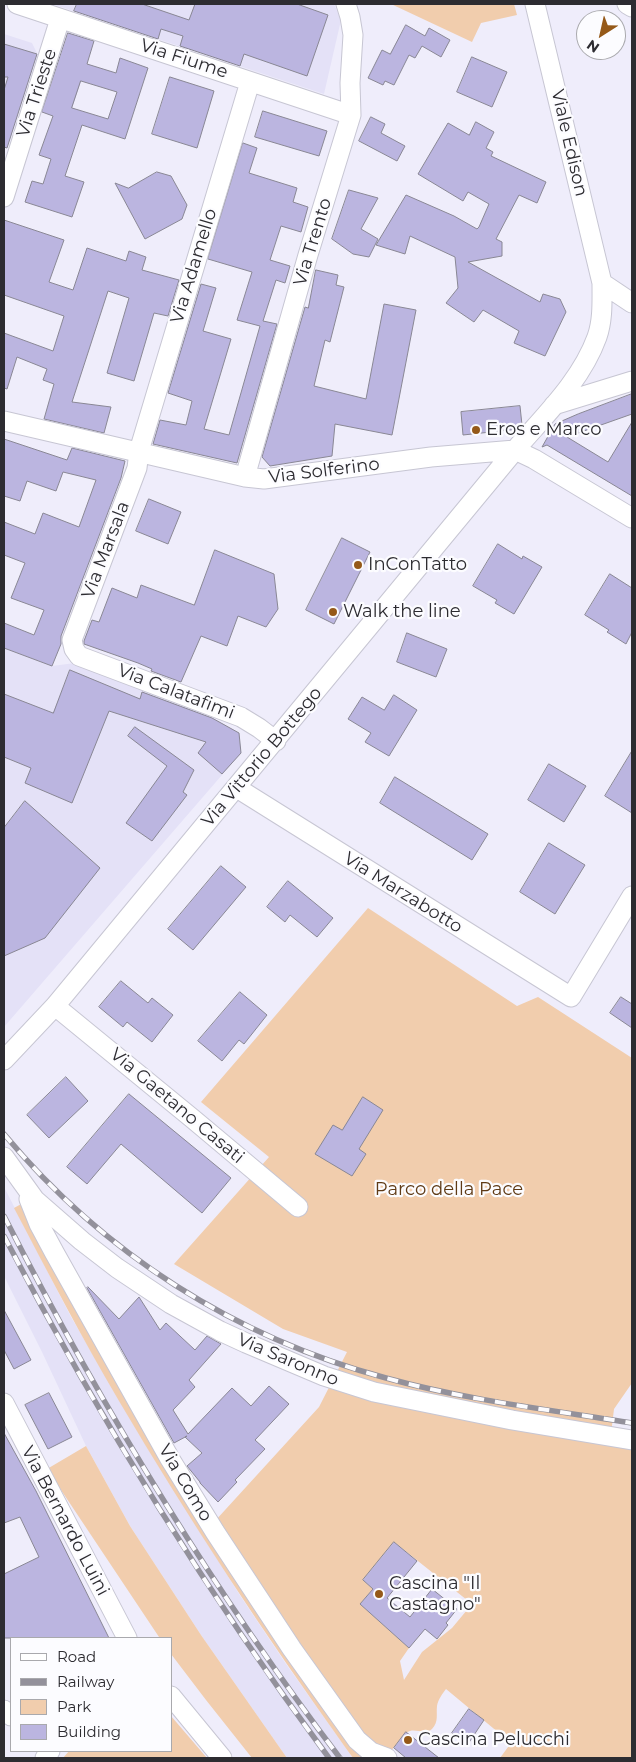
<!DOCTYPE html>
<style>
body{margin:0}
#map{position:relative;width:636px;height:1762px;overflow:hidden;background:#efedfb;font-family:Montserrat,sans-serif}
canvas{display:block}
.frame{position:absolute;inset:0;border:5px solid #2d2c31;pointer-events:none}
.legend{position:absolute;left:10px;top:1637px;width:162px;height:115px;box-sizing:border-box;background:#fcfcff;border:1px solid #a9a9ad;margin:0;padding:6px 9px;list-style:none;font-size:15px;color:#2d2c31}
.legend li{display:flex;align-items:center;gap:10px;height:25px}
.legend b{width:25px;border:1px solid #a9a9ad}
.north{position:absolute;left:576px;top:10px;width:50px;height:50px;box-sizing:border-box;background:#fcfcff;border:1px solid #a9a9ad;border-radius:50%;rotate:215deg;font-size:14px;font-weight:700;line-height:20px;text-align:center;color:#2d2c31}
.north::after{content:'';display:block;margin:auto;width:18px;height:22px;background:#955919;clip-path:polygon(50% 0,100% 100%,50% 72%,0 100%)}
</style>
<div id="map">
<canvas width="636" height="1762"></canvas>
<div class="frame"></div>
<ul class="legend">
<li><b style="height:6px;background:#fff"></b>Road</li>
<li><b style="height:6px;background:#93919b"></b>Railway</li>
<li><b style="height:14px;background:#f1cdad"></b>Park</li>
<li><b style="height:14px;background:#bbb5e0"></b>Building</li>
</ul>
<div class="north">N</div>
</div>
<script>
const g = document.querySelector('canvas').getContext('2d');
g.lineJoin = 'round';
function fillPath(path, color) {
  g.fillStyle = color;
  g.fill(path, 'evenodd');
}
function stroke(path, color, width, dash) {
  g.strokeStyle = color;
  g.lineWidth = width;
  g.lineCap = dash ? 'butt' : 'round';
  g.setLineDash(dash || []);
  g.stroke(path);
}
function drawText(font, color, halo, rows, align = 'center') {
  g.font = font + ' Montserrat,sans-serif';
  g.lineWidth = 4.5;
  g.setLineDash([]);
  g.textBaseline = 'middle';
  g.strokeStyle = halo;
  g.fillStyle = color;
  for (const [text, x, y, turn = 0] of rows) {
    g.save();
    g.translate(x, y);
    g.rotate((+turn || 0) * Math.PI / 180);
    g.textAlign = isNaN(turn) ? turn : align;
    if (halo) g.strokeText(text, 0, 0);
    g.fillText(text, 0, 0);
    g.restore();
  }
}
const built = new Path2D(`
 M52 4H334L341 20 324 94Z
 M4 34 32 43 37 53 7 148 4 147Z
 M4 648 52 666 75 663 208 715 239 733 241 753 4 1027Z
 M4 1187 71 1317 146 1445 241 1597 286 1664 353 1758H287L201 1635 130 1526 86 1446 42 1352 4 1276Z`);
const green = new Path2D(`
 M391 4H514L517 15 481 23 472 42Z
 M368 908 517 1006 538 997 632 1058V1383L614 1409 610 1442 632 1447V1758H500L511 1743 446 1689C442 1694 438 1700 437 1706 436 1714 439 1722 432 1729 426 1735 417 1729 410 1731 401 1733 398 1746 390 1751L368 1745 215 1521 319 1407 347 1352 283 1329 174 1264 269 1157 201 1102ZM394 1542 472 1604 452 1628 422 1652 404 1680 400 1661 409 1648 360 1604 373 1589 363 1580Z
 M23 1203 51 1258 371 1758H353L345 1747C265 1635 189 1520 119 1401 82 1338 48 1273 14 1208Z
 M86 1446 130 1526 201 1635 287 1758H252L206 1700 171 1654V1638L159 1637 47 1469Z
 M171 1716 207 1758H63L69 1751H171Z`);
const building = new Path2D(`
 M77 4H142L189 20 195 4H297L328 15 307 76 244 54 240 66 180 46 183 36 161 29 158 39 74 11Z
 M406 25 425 36 429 28 450 40 441 57 422 46 415 58 409 55 394 85 385 81 383 85 368 78 382 50 390 54Z
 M68 33 94 41 87 64 116 73 120 58 148 68 125 139 82 125 65 176 84 182 72 217 25 202 32 181 43 184 51 159 39 155 53 116 42 112ZM81 81 117 92 108 119 72 108Z
 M4 44 37 54 7 148 4 147V90L8 77H4Z
 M472 57 507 72 492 107 457 92Z
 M170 77 214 91 197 148 152 134Z
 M263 111 327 131 319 156 255 137Z
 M371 117 385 124 381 133 405 146 397 161 359 141Z
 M476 122 494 132 486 148 493 152 491 156 546 182 537 203 519 195 496 239 502 242V256L468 262 540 302 543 294 560 299 566 312 545 356 514 343 519 331 483 310 474 322 446 303 458 288 455 257 410 236 405 254 376 245 406 195 454 216 477 229 479 227 489 204 468 192 463 201 418 174 448 123 469 135Z
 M243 143 257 148 249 173 297 188 293 202 308 207 301 232 281 226 270 260 290 266 285 283 276 280 263 321 277 324 237 463 153 444 160 420 186 425 192 401 168 393 201 284 216 288 203 331 231 339 204 429 229 435 260 326 237 320 252 272 208 259Z
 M157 172 171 176 187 205 182 219 145 239 115 183 128 188Z
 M349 190 378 198 361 229 378 239 369 257 353 254 332 239Z
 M4 220 64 240 49 282 73 290 87 248 126 261 129 251 146 257 142 270 179 280 168 316 154 313 134 381 107 373 129 298 108 291 72 402 111 407 104 433 44 419 54 384 43 380 47 369 17 357 7 389 4 388V333L53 351 64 316 4 295Z
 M316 270 338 275 336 285 344 287 330 342 325 340 314 386 366 399 384 304 416 310 392 435 335 424 332 456 270 466 262 457 305 307 308 308Z
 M632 394V414L567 437 608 462 632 422V496L547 445 542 447 555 424 578 414Z
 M520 406 522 425 519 429 463 435 461 412Z
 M4 439 67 460 72 448 125 461 121 478 61 636V644L52 666 4 648V623L34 635 44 610 11 598 25 563 4 555V522L35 534 43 513 79 527 96 480 63 472 56 491 27 481 20 501 4 496Z
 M149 499 181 512 168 544 136 531Z
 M342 538 370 552 334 624 306 610Z
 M498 544 522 559 523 556 542 567 514 614 495 603 497 600 473 586Z
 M215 550 274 574 278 609 266 627 238 616 227 646 201 636 181 682 151 671 152 669 138 663 84 644V641L92 620 99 622 112 588 137 598 141 585 194 605Z
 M610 574 632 588V632L626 644 607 632 609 630 585 615Z
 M407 633 447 649 436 677 397 662Z
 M70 670 140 699 142 692 212 718 239 733 241 753 222 774 198 753 206 742 109 711 72 803 25 783 31 768 4 757V694L53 713Z
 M394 695 417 710 389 756 365 742 371 733 348 719 362 697 384 710Z
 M135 727 194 770 183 792 187 795 152 841 126 823 167 766 128 736Z
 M632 751V813L605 796Z
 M549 764 586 786 564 822 528 800Z
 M395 777 488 834 472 860 380 803Z
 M25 801 100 868 45 938 4 956V828Z
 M549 843 585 865 555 914 520 892Z
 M221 866 246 887 193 950 168 929Z
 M288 881 333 918 317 937 290 915 285 922 267 907Z
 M121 981 148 1003 152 998 173 1015 152 1042 127 1022 123 1027 99 1007Z
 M240 992 267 1015 244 1044 239 1040 222 1061 198 1041Z
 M621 997 632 1004V1028L610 1013Z
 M66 1077 88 1101 49 1138 27 1115Z
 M129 1094 231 1178 202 1213 121 1144 87 1184 67 1167Z
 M363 1097 383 1110 359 1149 366 1154 352 1176 315 1154 333 1125 342 1130Z
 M88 1287 119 1319 139 1297 160 1330 166 1323 195 1350 207 1336 221 1344 189 1380 195 1387 173 1410 188 1434 232 1388 251 1406 269 1386 289 1404 255 1440 265 1449 235 1480 237 1482 218 1502 200 1483V1482L187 1466 202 1453 185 1437 187 1436 174 1443 87 1288Z
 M4 1310 31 1360 14 1369 4 1350Z
 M49 1393 72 1437 48 1449 25 1405Z
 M4 1433 36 1491 109 1638H4V1574L39 1557 20 1517 4 1523Z
 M394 1542 417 1561 387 1598 410 1617 432 1589 457 1609 446 1623 448 1625 437 1639 425 1629 409 1648 360 1604 373 1589 363 1580Z
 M469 1709 484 1720 468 1744 452 1733Z
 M406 1732 439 1758H406L394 1748Z`);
const street = new Path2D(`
 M17 4 351 115
 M627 4 632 7
 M250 82 139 451 137 468 72 640 74 649 79 656 241 717 259 728 276 741
 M4 197 60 19
 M602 283 632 303
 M554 405 632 381
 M4 421 245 477 264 479 431 457 515 450 534 459 632 518
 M245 477 308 255 351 115 350 83 353 35 350 17 346 4
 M237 788 571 997 632 896
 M55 1006 193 1119 298 1207
 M4 1060 55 1006 515 450C545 415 581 381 597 337 603 320 602 301 602 283L535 4
 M4 1157 35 1200 82 1241 117 1268 171 1304 220 1331 246 1343 324 1376 374 1392 512 1420 632 1440
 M29 1199 39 1224 54 1252 170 1459 215 1532 292 1649 357 1740 371 1752 387 1758
 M4 1403 127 1638
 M171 1696 222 1758
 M4 1710 11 1716
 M45 1758 50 1751`);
const rail = new Path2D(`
 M4 1134C103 1253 236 1338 386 1378 466 1400 551 1410 632 1423
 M4 1216C101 1406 211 1588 340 1758
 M4 1236C100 1420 205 1591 329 1758`);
const markers = [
 [476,430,5,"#955919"],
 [358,565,5,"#955919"],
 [333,612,5,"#955919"],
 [379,1594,5,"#955919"],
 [408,1740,5,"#955919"]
];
const streetNames = [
 ["Via Fiume",184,59,18],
 ["Via Trieste",37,93,-72],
 ["Viale Edison",569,143,77],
 ["Via Trento",313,242,-73],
 ["Via Adamello",194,266,-73],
 ["Via Solferino",324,471,-7],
 ["Via Marsala",106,550,-69],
 ["Via Calatafimi",176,692,21],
 ["Via Vittorio Bottego",262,757,-50],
 ["Via Marzabotto",403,893,32],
 ["Via Gaetano Casati",177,1106,40],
 ["Via Saronno",288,1360,23],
 ["Via Como",185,1483,59],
 ["Via Bernardo Luini",65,1521,62]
];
const poiNames = [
 ["Eros e Marco",486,430],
 ["InConTatto",368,565],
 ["Walk the line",343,612],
 ["Cascina \"Il",389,1584],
 ["Castagno\"",389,1605],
 ["Cascina Pelucchi",418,1740]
];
const parkNames = [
 ["Parco della Pace",449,1190]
];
fillPath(built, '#e4e1f7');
fillPath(green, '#f1cdad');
fillPath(building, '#bbb5e0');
stroke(building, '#898794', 1);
stroke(street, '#c7c6d3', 21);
stroke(street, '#fff', 19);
stroke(rail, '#93919b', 5.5);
stroke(rail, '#fcfcff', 4, [11]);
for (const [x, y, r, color] of markers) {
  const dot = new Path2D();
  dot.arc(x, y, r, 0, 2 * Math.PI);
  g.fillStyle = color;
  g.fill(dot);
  stroke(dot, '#fcfcff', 2);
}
drawText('18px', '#2d2c31', '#fcfcff', streetNames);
drawText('18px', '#2d2c31', '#fcfcff', poiNames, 'left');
drawText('18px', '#5f3a15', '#fcfcff', parkNames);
</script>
